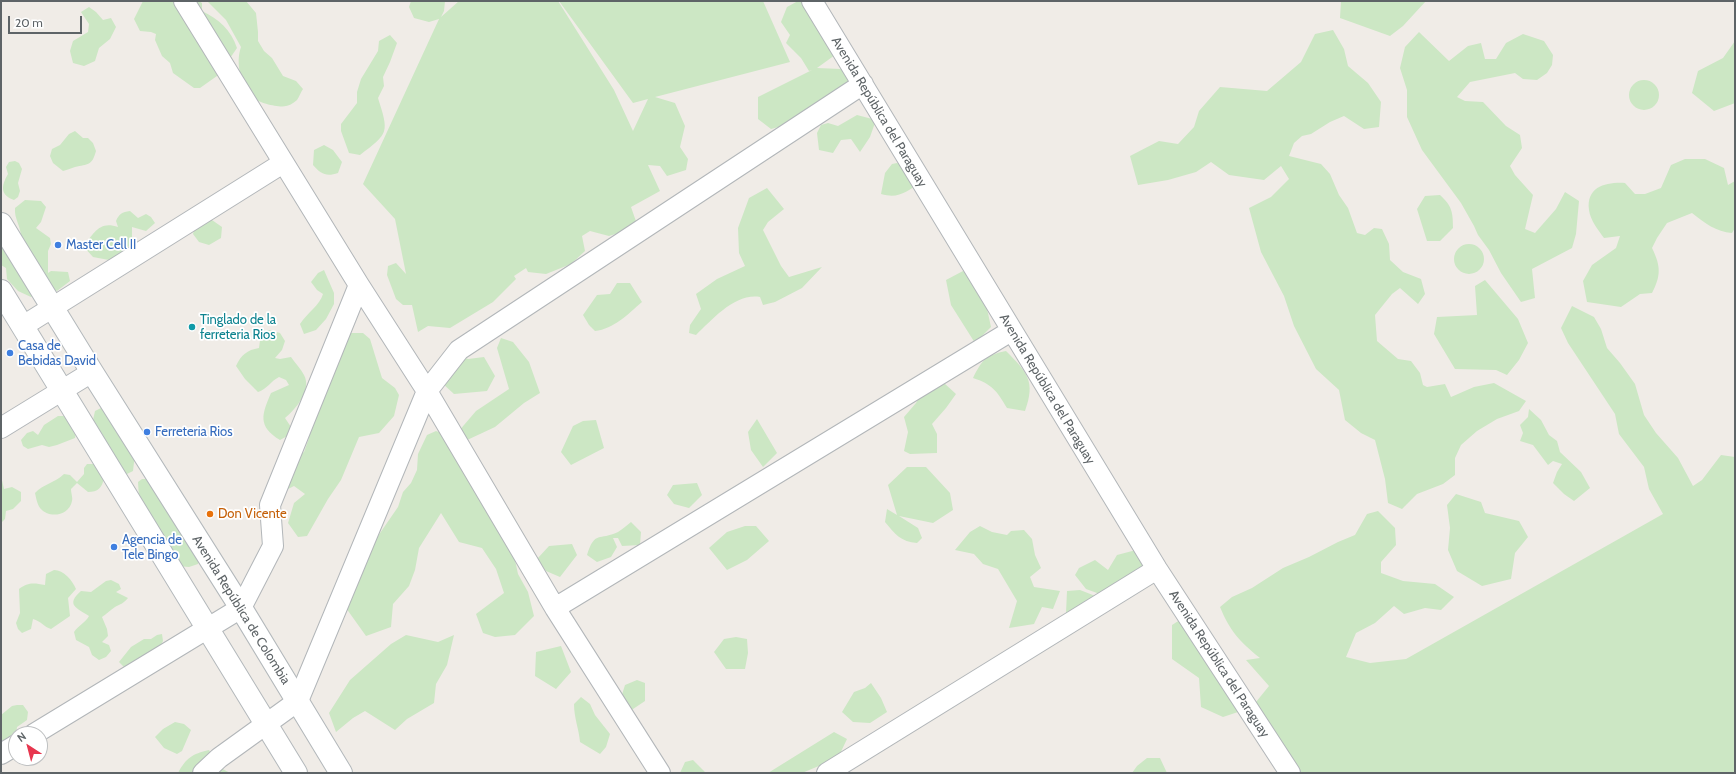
<!DOCTYPE html>
<meta charset="utf-8">
<style>
body{margin:0}
#map{position:relative;width:1736px;height:774px;overflow:hidden;background:#f0ece7;font-family:Cabin,sans-serif}
canvas{display:block}
.frame{position:absolute;inset:0;border:2px solid #5e6467;pointer-events:none}
.north{position:absolute;left:8px;top:726px;width:40px;height:40px;box-sizing:border-box;background:#fff;border:1px solid #bfc1c2;border-radius:50%;rotate:324deg;font-size:11px;font-weight:700;line-height:16px;text-align:center;color:#5e6467}
.north::after{content:'';display:block;margin:auto;width:14px;height:18px;background:#e7374f;clip-path:polygon(50% 0,100% 100%,50% 72%,0 100%)}
.scale{position:absolute;left:8px;top:16px;width:74px;height:18px;box-sizing:border-box;border:2px solid #5e6467;border-top:0;padding-left:5px;font-size:12px;line-height:14px;white-space:nowrap;color:#5e6467;-webkit-text-stroke:3px #fff;paint-order:stroke}
</style>
<div id="map">
<canvas width="1736" height="774"></canvas>
<div class="frame"></div>
<div class="north">N</div>
<div class="scale">20 m</div>
</div>
<script>
const g = document.querySelector('canvas').getContext('2d');
g.lineJoin = 'round';
function fillPath(path, color) {
  g.fillStyle = color;
  g.fill(path, 'evenodd');
}
function stroke(path, color, width, dash) {
  g.strokeStyle = color;
  g.lineWidth = width;
  g.lineCap = dash ? 'butt' : 'round';
  g.setLineDash(dash || []);
  g.stroke(path);
}
function drawText(font, color, halo, rows, align = 'center') {
  g.font = font + ' Cabin,sans-serif';
  g.lineWidth = 3.5;
  g.setLineDash([]);
  g.textBaseline = 'middle';
  g.strokeStyle = halo;
  g.fillStyle = color;
  for (const [text, x, y, turn = 0] of rows) {
    g.save();
    g.translate(x, y);
    g.rotate((+turn || 0) * Math.PI / 180);
    g.textAlign = isNaN(turn) ? turn : align;
    if (halo) g.strokeText(text, 0, 0);
    g.fillText(text, 0, 0);
    g.restore();
  }
}
const green = new Path2D(`
 M143 1H199L202 3V11C219 19 231 30 237 48L226 64 224 71 200 88H194L173 73 170 63 162 56 155 40 156 34 151 32 140 31 134 19Z
 M207 1H246L256 13 258 32V41L264 51 272 58 283 76 296 81 303 89C301 92 299 97 297 100 295 102 289 106 286 106 280 108 258 103 254 98 241 86 235 64 241 47L226 20Z
 M411 1H445L444 11 441 17 459 1H558L614 90 633 131 648 99 633 103 559 1H763L790 62 655 97 675 103 685 126 680 147 688 159 686 170 667 176 660 166 648 165 660 191 631 207 638 227 609 236 590 231 582 236 585 251 571 264 546 274 528 272 526 268 514 276 516 279 493 302 450 328 428 326 418 332 412 305H403L396 299 387 275 388 266 396 263 406 274 395 219 363 184 439 19 429 22 414 18 409 7Z
 M798 1H816L830 10 831 34 835 55 817 68 841 69 850 78 851 85 790 124 771 129 758 119V97L812 70 809 71 801 58 786 43 790 35 781 22 787 7Z
 M1341 1H1426L1403 26 1390 36 1340 18Z
 M89 7 96 12 103 20 111 18 116 27 110 39 99 48 95 61 84 66 73 63 70 51 73 41 88 32 89 24 81 12Z
 M1333 30 1344 49 1348 66 1368 83 1381 102 1379 127 1364 129 1344 116 1330 122 1311 134 1302 136 1294 143 1289 156 1321 164 1330 174 1339 195 1348 208 1357 233 1365 235 1374 228 1382 229 1389 244 1390 260 1403 272 1421 279 1425 294 1418 304 1400 288 1392 294 1375 315 1377 341 1398 359 1411 361 1420 373 1423 385 1427 387 1445 384 1451 397 1474 387 1494 383 1526 401 1519 411 1497 419 1477 431 1461 445 1455 458V475L1443 484 1417 494 1402 509 1388 503 1385 479 1375 440 1361 433 1345 420 1339 390 1316 369 1294 326 1284 296 1261 252 1249 208 1271 197 1289 179 1281 166 1264 180 1229 175 1211 162 1196 172 1168 180 1138 185 1130 156 1159 141 1178 144 1194 127 1199 111 1220 87 1267 91 1301 62 1315 34Z
 M1419 32 1449 61 1468 46 1481 43 1485 59H1496L1506 43 1523 34 1544 41 1553 55 1552 65 1547 73 1537 80 1523 79 1515 73 1470 82 1457 97 1465 101 1483 102 1506 126 1520 135 1522 148 1510 166 1515 175 1533 195 1525 229 1535 233 1556 209 1565 192 1579 201 1576 234 1572 248 1532 269 1535 298 1521 302 1501 273 1489 250 1478 235 1474 226 1461 203 1422 150 1407 117V90L1400 68 1405 47Z
 M390 35 397 43 390 62 383 77 384 86 378 98C389 133 389 133 360 155L349 153 341 131V124L357 103V92L361 79 378 51 379 41Z
 M1735 41V103L1714 111 1692 93 1698 71 1723 58Z
 M1629 95a15 15 0 1 1 30 0a15 15 0 1 1-30 0Z
 M857 115 876 120 870 137 860 152 851 139 841 140 833 153 819 150 817 133 821 125 828 123 838 126Z
 M75 131 83 138H88L93 143 96 151C92 166 88 164 75 167 71 168 68 170 63 171L53 163 50 156 52 149 60 145 69 134Z
 M324 145 333 150 342 162 338 173C326 177 321 174 313 165L314 150Z
 M1685 159H1705L1724 168 1728 185 1735 181V228L1732 233C1716 232 1705 223 1692 213L1667 223 1657 238 1652 248C1661 266 1661 276 1652 293L1640 294 1621 307 1587 302 1583 281 1592 265 1616 248 1620 236 1604 238C1599 231 1590 220 1589 210 1586 186 1607 182 1625 183L1635 194H1645L1661 188 1671 165Z
 M15 161 19 163 22 169 18 183 20 191 18 197 14 200C0 195 1 186 8 174L6 167 9 162Z
 M897 163 914 170 921 182C906 192 899 199 881 194L885 173 892 164Z
 M767 188 784 209 768 222 763 230 781 266 789 277 822 267 802 288 775 302 763 305 760 297C735 293 713 319 696 335L689 333 690 325 701 309 696 294 717 279 745 266 739 253 738 228 749 198Z
 M1440 195C1452 206 1453 212 1453 228L1440 241H1427L1417 209 1425 196Z
 M25 200 41 201 46 207 41 222 36 228 50 238 51 244 48 251V273L51 271 68 272 70 281 57 291 53 289 37 293 31 297 18 291 7 279 6 268 1 265V236L21 237C21 226 14 219 15 208Z
 M130 211 138 218 146 214 151 217 155 223 146 231 132 227V242L126 250 109 260 93 257 83 246C94 234 99 220 118 227L116 221C119 214 122 212 130 211Z
 M203 219 212 220 222 227 221 238 209 245 199 242 193 234 195 226Z
 M1454 259a15 15 0 1 1 30 0a15 15 0 1 1-30 0Z
 M324 270 334 293V304L326 319 316 330 304 334 300 324C307 313 320 305 323 294L317 290 311 282 318 273Z
 M963 271 981 281 991 327 975 343 951 305 946 280Z
 M1485 280 1518 319 1528 343 1519 360 1507 375 1496 370 1455 369 1434 334 1437 317 1477 315 1475 286Z
 M617 283H630L642 302C628 314 614 329 595 331L589 325 583 315 597 295 610 294Z
 M1572 306 1594 317 1601 329 1607 348 1620 363 1635 384 1644 415 1656 433 1678 458 1693 486 1702 480 1721 455 1735 457V773H1298L1274 739 1256 702 1269 686 1246 660 1260 658C1239 641 1230 631 1220 607L1232 597 1252 588 1283 568 1309 557 1338 542 1355 535 1367 514 1378 511 1395 528 1396 545 1381 562V573L1403 581 1435 584 1454 597 1441 610 1425 608 1404 614 1394 606 1375 623 1356 633 1346 657 1370 663 1406 659 1663 514 1649 489 1644 467 1619 434 1615 414 1568 343 1561 328Z
 M269 330 280 333 285 341 282 350 275 358 280 359 291 357C295 363 301 369 304 375 312 390 296 409 285 418L291 427V434L280 440C257 426 262 414 271 393L289 385 286 380 279 377C271 381 267 389 258 392L245 379 236 366C241 355 247 350 259 348L261 333Z
 M347 333H363L370 339 382 378 395 388 399 395 394 416 379 433 359 437 341 480 328 499 307 536 298 537 288 523 294 503 305 494 294 486 288 489 280 478 286 462 304 452 309 438V422Z
 M501 338 513 342 529 362 540 393 524 403 495 427 465 441 458 432 476 411 509 389 497 348Z
 M1006 351C1027 372 1036 381 1025 411L1007 408C997 391 992 384 973 378 982 360 986 355 1006 351Z
 M462 356 468 359 484 357 495 376 487 391 454 394 442 383Z
 M944 383 956 394 946 408 932 424 937 434V453L910 454 904 451 908 432 904 417 916 403 923 391Z
 M101 408 108 409 135 454 133 471 127 474 119 475 111 459V450L102 434 96 429 93 420 95 411Z
 M1529 409 1541 420 1549 435 1557 441 1560 452 1581 472 1590 488 1574 501 1564 494 1553 483 1557 472 1562 464 1553 461 1548 465 1533 445 1520 441 1523 433 1520 425 1528 417Z
 M58 416H65L77 429 75 438 57 445 49 447 42 445 28 449 23 446 21 440 27 433 33 431 38 435 44 425Z
 M757 419 777 453 763 467 751 450 748 432Z
 M596 420 604 448 571 465 561 452 573 426 583 421Z
 M436 431 447 435 500 527 510 551 515 560 518 574 528 592 534 616 515 635 495 637 483 633 476 614 504 593 496 569 482 548 459 542 441 513 419 548 415 570 409 586 393 604 391 627 366 636 346 608 369 549 398 507 403 492 411 483 417 470 418 454 427 435Z
 M87 464H96L104 478C102 488 98 492 88 492L77 483 71 489C71 493 73 498 72 501 69 516 49 519 40 508 37 504 36 497 35 493 43 484 55 483 64 474L70 475 77 482 84 474V468Z
 M907 467H926L950 493 953 510 933 523 899 516 918 528 922 538 917 543C901 542 895 534 885 522L887 509 897 515 888 485Z
 M1 476 4 489 12 487 21 492V501L13 509 6 511 5 519 1 523Z
 M142 479H147L200 554 198 564 189 567 177 566 139 498 138 482Z
 M697 483 702 495 689 508 674 504 667 495 673 485Z
 M1456 494 1481 502 1485 513 1519 521 1528 537 1515 553 1511 579 1482 586 1457 571 1448 550 1450 528 1447 505Z
 M631 522 641 532 640 545 622 546 618 538H613L617 547 611 557 597 562 587 555C595 530 599 541 618 532 623 529 627 525 631 522Z
 M745 526H756L769 541 747 560 727 570 709 548 727 532Z
 M980 526 992 532 1007 535 1011 531 1024 530 1032 539 1035 555 1041 568 1030 577 1034 587 1060 591 1053 609 1042 607 1034 624 1009 628 1017 601 998 569 983 564 974 554 955 550 970 532Z
 M572 544 577 555 560 577 546 571 537 559 549 546Z
 M1136 550 1145 569 1108 597 1086 589 1075 575 1079 568 1095 560 1108 570 1117 555Z
 M54 570C64 570 72 580 76 589L68 598 70 616 51 629C44 627 41 621 33 619L31 629 22 633 18 629 16 623 20 613 19 589C28 582 34 583 45 585L46 574Z
 M111 580 119 584 121 589 116 592 128 598C123 604 120 604 115 607 110 610 107 614 102 617L107 629 108 636 102 642 109 645 111 651 106 657 99 660 92 655 89 647 76 640 74 632C79 625 85 623 89 616 77 608 65 605 81 591L91 592 106 581Z
 M1080 590 1098 597 1080 616 1066 613 1067 591Z
 M1183 618 1244 702 1238 712 1223 717 1201 707 1199 678 1172 659V625Z
 M162 634 163 641 160 647 128 668 124 667 119 662 131 647 144 639H151L157 635Z
 M406 635 438 642 454 635 447 665 436 684 434 703 407 719 395 730 365 711 353 718 336 732 329 713 350 680 391 644Z
 M736 637 747 639 748 653 745 669H726L714 652 724 639Z
 M561 646 571 672 556 689 535 676 536 652Z
 M637 680 645 683V701L627 713 620 701 625 685Z
 M871 683 881 698 887 712 870 723 853 722 842 712 854 692 865 688Z
 M581 697 590 704 595 715 610 734 606 747 600 754 580 742C579 729 574 718 574 704Z
 M17 705H23L28 712 27 720 17 727 16 734 7 740H1V715L12 706Z
 M175 722 184 724 191 730 182 751 177 754 164 748 155 737 163 729Z
 M834 732 847 739 838 758 802 773H768Z
 M209 750 219 767 230 773H178C186 758 192 754 209 750Z
 M1147 758H1160L1167 773H1132L1137 766Z
 M693 760 706 773H680L685 762Z`);
const street = new Path2D(`
 M184 1 359 285 427 391 555 608 660 773
 M812 1 1157 569 1290 773
 M23 326 283 163
 M1 428 92 372
 M555 608 1011 331
 M34 734 241 608 273 546 270 505 359 285
 M1 754 16 745
 M203 773 219 758 298 701 427 391 459 350 863 84
 M827 773 1157 569`);
const secondary = new Path2D(`
 M1 224 92 372 241 608 341 773
 M1 291 296 773`);
const markers = [
 [58,245,4,"#3f7fe0"],
 [192,327,4,"#0f9aa8"],
 [10,353,4,"#3f7fe0"],
 [147,432,4,"#3f7fe0"],
 [210,514,4,"#e8710a"],
 [114,547,4,"#3f7fe0"]
];
const streetNames = [
 ["Avenida República del Paraguay",879,112,59],
 ["Avenida República del Paraguay",1047,389,59],
 ["Avenida República de Colombia",241,610,58],
 ["Avenida República del Paraguay",1219,664,57]
];
const shopNames = [
 ["Master Cell II",66,245],
 ["Casa de",18,346],
 ["Bebidas David",18,361],
 ["Ferreteria Rios",155,432],
 ["Agencia de",122,540],
 ["Tele Bingo",122,555]
];
const cultureNames = [
 ["Tinglado de la",200,320],
 ["ferreteria Rios",200,335]
];
const foodNames = [
 ["Don Vicente",218,514]
];
fillPath(green, '#cce7c4');
stroke(street, '#b2b6b9', 22);
stroke(secondary, '#b3b8bb', 24);
stroke(street, '#fff', 20);
stroke(secondary, '#fff', 22);
for (const [x, y, r, color] of markers) {
  const dot = new Path2D();
  dot.arc(x, y, r, 0, 2 * Math.PI);
  g.fillStyle = color;
  g.fill(dot);
  stroke(dot, '#fff', 1.5);
}
drawText('13px', '#5e6467', '#fff', streetNames);
drawText('13px', '#366cbe', '#fff', shopNames, 'left');
drawText('13px', '#0d838f', '#fff', cultureNames, 'left');
drawText('13px', '#c56008', '#fff', foodNames, 'left');
</script>
